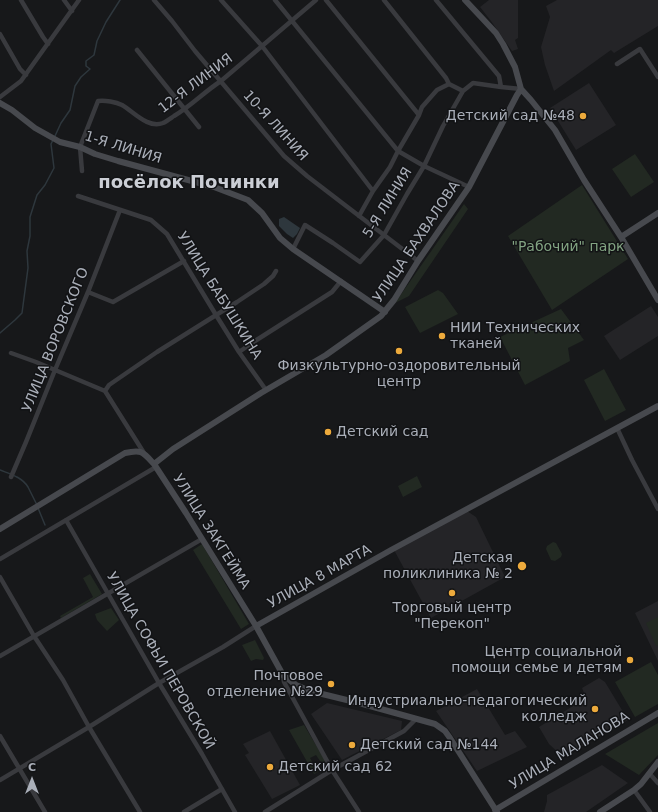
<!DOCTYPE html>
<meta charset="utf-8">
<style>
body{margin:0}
#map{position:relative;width:658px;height:812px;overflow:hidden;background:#17181a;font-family:"DejaVu Sans",sans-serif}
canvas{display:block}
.north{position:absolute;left:12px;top:760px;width:40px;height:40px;-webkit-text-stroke:3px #121315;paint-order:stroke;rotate:0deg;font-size:11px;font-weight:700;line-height:16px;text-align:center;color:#aaafb9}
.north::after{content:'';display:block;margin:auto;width:14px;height:18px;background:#aaafb9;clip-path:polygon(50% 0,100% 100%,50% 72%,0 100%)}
</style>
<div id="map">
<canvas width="658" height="812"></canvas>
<div class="north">С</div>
</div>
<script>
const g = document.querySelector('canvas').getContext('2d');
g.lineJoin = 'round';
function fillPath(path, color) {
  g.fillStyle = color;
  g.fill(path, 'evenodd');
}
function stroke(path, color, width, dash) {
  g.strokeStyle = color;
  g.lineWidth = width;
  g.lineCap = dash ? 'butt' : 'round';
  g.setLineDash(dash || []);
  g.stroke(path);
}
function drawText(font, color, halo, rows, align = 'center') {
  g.font = font + ' "DejaVu Sans",sans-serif';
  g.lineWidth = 3;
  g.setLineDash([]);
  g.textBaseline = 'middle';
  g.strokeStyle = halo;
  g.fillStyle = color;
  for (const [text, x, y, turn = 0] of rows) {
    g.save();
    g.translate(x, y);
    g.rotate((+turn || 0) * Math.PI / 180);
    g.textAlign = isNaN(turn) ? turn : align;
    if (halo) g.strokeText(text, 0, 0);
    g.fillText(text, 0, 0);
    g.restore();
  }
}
const built = new Path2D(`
 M489 0H518V38L515 40 518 49 512 51 491 21 480 7Z
 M557 0H658V26L614 53 611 50 554 91 545 65 541 47 550 17 546 6Z
 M589 83 616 125 576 150 550 108Z
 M651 306 658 317V336L620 360 604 336Z
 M467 511 476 517 505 577 431 618 394 550Z
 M658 601V661L635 613Z
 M599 678 605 682 628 720 563 757 549 744 539 727 586 698 582 688Z
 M477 689 505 735 515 731 527 747 477 771 436 711Z
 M327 703 402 721 401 730 342 760 311 714Z
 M270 731 300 785 272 799 245 755 249 753 243 744Z
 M602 765 628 783 586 812H544L547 801V795Z`);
const green = new Path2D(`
 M635 154 654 182 631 197 612 169Z
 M582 185 628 259 552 310 508 236Z
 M464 204 468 209 409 296 395 303Z
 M438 290 443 293 458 314 420 333 405 307Z
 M561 309 584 340 568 348 570 361 525 385 500 337Z
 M604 369 626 410 605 421 584 380Z
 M417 476 422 487 403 497 398 486Z
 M553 542 556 543 562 554 561 557 555 561 551 560 546 549 547 546Z
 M202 544 249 624 241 629 193 550Z
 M90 574 102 594 61 618 60 616 93 597 83 578Z
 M111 608 119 620 107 631 97 620 95 614Z
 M658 617V645L656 646 646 623Z
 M255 640 264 658 263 660 256 659 251 661 242 645Z
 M651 662 658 675V704L635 717 615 682Z
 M658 723V755L639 775 605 754Z
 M304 725 328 765 324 767 316 755 310 758 318 772 314 774 289 730Z`);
const water = new Path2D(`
 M284 217 300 228 297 234 293 238 287 234 279 226V219Z`);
const stream = new Path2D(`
 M55 136 61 123 70 110 75 86 81 77 90 69 86 66V61L94 55 97 41 106 22 120 0
 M0 333 15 320 22 313 28 268 27 251 30 236V217L37 195 45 185 54 168 51 144 53 140
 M0 470C10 474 22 477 28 487 31 493 34 499 37 505
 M38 508 45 525`);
const street = new Path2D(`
 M21 0 43 37 48 44
 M64 0 72 11
 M154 0 172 21 195 51 284 156 307 176 418 261
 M221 0 262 46 373 191
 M275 0 398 151 424 166 469 187
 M326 0 419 115
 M384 0 446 78 449 84
 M436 0 499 76 501 87 521 89
 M0 34 20 69 26 75
 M137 50 199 127
 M617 64 640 49 658 77
 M0 97 21 81 79 0
 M82 171 80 147 98 101C105 100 116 102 122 105 134 112 148 129 163 123 167 121 171 118 174 116 191 106 204 92 221 81L316 0
 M78 196 151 220 167 234 216 315 239 352 266 390
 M359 216 373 191 390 167 398 151 419 115 422 107 437 90 449 84 463 91 473 83 501 87
 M293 249 305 225 333 243 360 262 384 235 407 194 424 166 443 126 463 91
 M88 292 113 302 184 261
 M239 352 255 341 332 292 341 281
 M11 353 36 362 105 391 144 453
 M105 391 109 385 157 352 237 302 264 284 273 276 276 271
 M617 428 632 460 658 509
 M11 477 26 442 55 370 88 292 120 210
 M66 520 159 683 202 754 235 812
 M0 559 156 467
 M0 577 34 636 63 680 89 727 140 812
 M0 656 202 539
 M283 675 284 682 332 770 359 812
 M0 736 45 812
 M649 773 658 783
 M0 780 89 727 159 683 223 647 256 626
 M634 790 650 812
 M184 812 222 789
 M265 812 332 770 404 731 416 719`);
const secondary = new Path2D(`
 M465 0 496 33 503 44 515 67 521 89 531 100 555 130 584 180 621 237 658 300
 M0 103 12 110 35 128 60 142 80 147 95 154 118 161 214 187 248 200 262 213 280 238 293 249 385 312
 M621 237 658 213
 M154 464 173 449 261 393 326 355 381 316 394 300 418 261 469 187 517 95 521 89
 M0 529 125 453C142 449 143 452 154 464L186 513 256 626 283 675 296 685 310 691 359 703 435 724 445 731 450 738 497 812
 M256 626 391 550 658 406
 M495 810 658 713
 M600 812 634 790 641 784 658 762`);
const markers = [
 [583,116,4,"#edaa3c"],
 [442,336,4,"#edaa3c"],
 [399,351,4,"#edaa3c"],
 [328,432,4,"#edaa3c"],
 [522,566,5,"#edaa3c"],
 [452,593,4,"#edaa3c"],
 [630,660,4,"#edaa3c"],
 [331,684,4,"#edaa3c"],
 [595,709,4,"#edaa3c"],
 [352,745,4,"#edaa3c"],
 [270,767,4,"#edaa3c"]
];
const streetNames = [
 ["12-Я ЛИНИЯ",196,84,-37],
 ["10-Я ЛИНИЯ",275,126,48],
 ["1-Я ЛИНИЯ",123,148,17],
 ["5-Я ЛИНИЯ",388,203,-58],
 ["УЛИЦА БАХВАЛОВА",417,242,-56],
 ["УЛИЦА БАБУШКИНА",219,296,58],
 ["УЛИЦА ВОРОВСКОГО",56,340,-68],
 ["УЛИЦА ЗАКГЕЙМА",211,532,58],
 ["УЛИЦА 8 МАРТА",320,577,-29],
 ["УЛИЦА СОФЬИ ПЕРОВСКОЙ",160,661,60],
 ["УЛИЦА МАЛАНОВА",570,751,-31]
];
const poiNames = [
 ["Детский сад №48",575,116],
 ["НИИ Технических",450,328,"left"],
 ["тканей",450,344,"left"],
 ["Физкультурно-оздоровительный",399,366,"center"],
 ["центр",399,382,"center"],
 ["Детский сад",336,432,"left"],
 ["Детская",513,558],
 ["поликлиника № 2",513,574],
 ["Торговый центр",452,608,"center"],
 ["\"Перекоп\"",452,624,"center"],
 ["Центр социальной",622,652],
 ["помощи семье и детям",622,668],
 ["Почтовое",323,676],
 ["отделение №29",323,692],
 ["Индустриально-педагогический",587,701],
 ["колледж",587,717],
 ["Детский сад №144",360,745,"left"],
 ["Детский сад 62",278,767,"left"]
];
const parkNames = [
 ["\"Рабочий\" парк",568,247]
];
const districtNames = [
 ["посёлок Починки",189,183]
];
fillPath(built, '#242427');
fillPath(green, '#222922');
fillPath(water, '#2e373d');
stroke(stream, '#2e373d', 1.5);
stroke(street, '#393a3e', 4.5);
stroke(secondary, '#47494e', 6);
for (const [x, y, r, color] of markers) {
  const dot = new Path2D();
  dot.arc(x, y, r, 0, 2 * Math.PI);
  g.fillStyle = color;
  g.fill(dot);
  stroke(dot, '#121315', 1.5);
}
drawText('14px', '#aaafb9', '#121315', streetNames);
drawText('14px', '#aaafb9', '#121315', poiNames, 'right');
drawText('14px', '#82a382', '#121315', parkNames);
drawText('bold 18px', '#cbced5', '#121315', districtNames);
</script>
